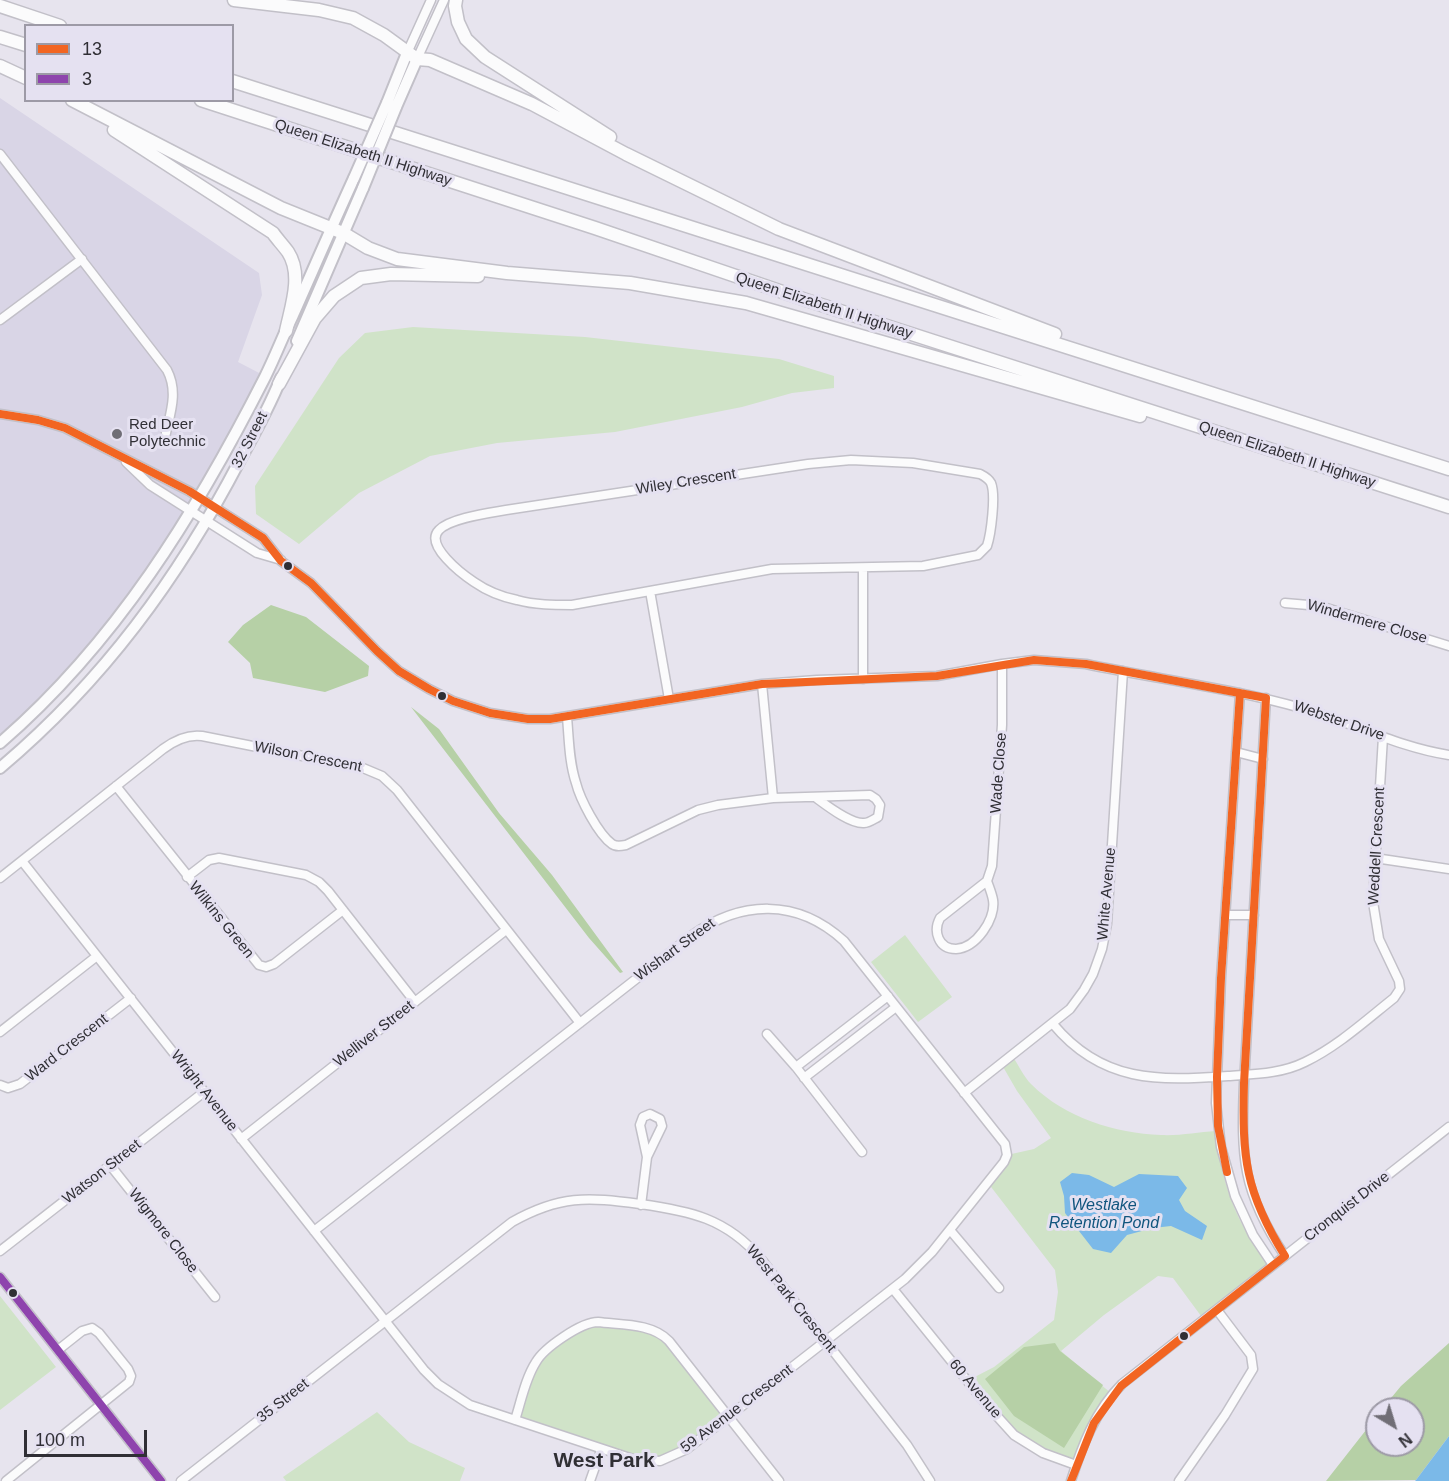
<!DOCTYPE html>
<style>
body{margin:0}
#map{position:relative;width:1449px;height:1481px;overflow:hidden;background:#e7e4ee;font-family:Arial,sans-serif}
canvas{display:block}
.legend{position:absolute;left:24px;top:24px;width:210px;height:78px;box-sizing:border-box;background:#e5e1f1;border:2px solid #9d9aa6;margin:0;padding:8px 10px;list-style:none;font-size:18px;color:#302f35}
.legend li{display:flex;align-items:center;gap:12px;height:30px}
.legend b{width:30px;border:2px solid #9d9aa6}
.north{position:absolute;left:1365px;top:1397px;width:60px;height:60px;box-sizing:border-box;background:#e5e1f1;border:2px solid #9d9aa6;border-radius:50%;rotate:142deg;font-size:16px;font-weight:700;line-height:24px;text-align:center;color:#302f35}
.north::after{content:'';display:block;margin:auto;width:21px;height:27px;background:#706e76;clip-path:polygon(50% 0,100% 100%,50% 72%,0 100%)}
.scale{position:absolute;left:24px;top:1430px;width:123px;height:27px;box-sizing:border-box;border:3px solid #302f35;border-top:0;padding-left:8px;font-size:18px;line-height:21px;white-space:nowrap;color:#302f35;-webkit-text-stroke:4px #e5e1f1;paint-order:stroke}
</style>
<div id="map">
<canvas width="1449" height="1481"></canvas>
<ul class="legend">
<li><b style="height:8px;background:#f26522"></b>13</li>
<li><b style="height:8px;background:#8e44ad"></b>3</li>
</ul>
<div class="north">N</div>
<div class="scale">100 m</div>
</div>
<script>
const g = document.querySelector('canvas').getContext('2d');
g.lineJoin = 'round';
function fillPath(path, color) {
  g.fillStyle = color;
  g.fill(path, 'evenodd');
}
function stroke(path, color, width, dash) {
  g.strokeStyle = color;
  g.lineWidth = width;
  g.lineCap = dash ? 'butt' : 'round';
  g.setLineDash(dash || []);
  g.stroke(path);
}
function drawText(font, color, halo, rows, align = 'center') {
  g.font = font + ' Arial,sans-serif';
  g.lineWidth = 6;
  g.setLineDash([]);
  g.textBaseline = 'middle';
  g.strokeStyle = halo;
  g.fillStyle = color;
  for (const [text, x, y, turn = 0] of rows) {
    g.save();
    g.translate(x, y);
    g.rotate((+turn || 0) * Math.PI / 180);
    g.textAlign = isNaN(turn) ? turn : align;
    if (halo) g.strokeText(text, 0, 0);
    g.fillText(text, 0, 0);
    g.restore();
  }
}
const built = new Path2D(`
 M0 98 259 273 262 295 238 362 265 376 199 498 108 632 0 743Z`);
const green = new Path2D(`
 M413 327 585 337 779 359 834 376V388L792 393 742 407 615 432 497 443 430 456 359 493 299 544 256 514 255 486 339 358 365 333Z
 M905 935 952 997 918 1022 871 962Z
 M1013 1057C1019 1066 1024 1077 1031 1084 1065 1118 1115 1133 1161 1135 1179 1136 1198 1132 1216 1131 1218 1165 1232 1213 1252 1240 1259 1249 1266 1257 1273 1265L1204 1320 1173 1278 1158 1276 1104 1315 1061 1351 1112 1394 1076 1465 1014 1435 967 1381 994 1367 1054 1320 1058 1292 1055 1270 988 1183 1007 1155 1034 1149 1051 1138 1017 1091 1002 1065Z
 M0 1296 56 1367 0 1410Z
 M591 1322 656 1331 729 1417 687 1449 650 1461 515 1420 539 1358Z
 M377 1412 409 1442 465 1468 460 1481H286L283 1477Z`);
const forest = new Path2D(`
 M271 605 306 617 369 666 368 676 325 692 253 678 250 663 228 642 243 625Z
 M411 707 439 729 499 813 552 875 623 972 620 973 589 938Z
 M1055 1343 1060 1351 1103 1385 1064 1448 1014 1416 985 1379 1024 1347Z
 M1449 1343V1436L1416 1480 1326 1481 1377 1416V1445H1413V1409H1382L1401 1386Z`);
const water = new Path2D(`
 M1072 1173 1089 1175 1114 1187 1139 1174 1178 1176 1187 1188 1179 1200 1185 1211 1207 1226 1202 1240 1171 1226 1153 1228 1127 1235 1111 1253 1093 1249 1065 1213 1064 1196 1060 1182Z
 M1449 1436V1481H1415L1416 1480Z`);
const minor = new Path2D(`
 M407 53 431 0
 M417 59 444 0
 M0 154 167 370C178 391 171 411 166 433
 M0 320 82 259
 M0 414 38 420 65 428 189 491 263 538 281 561 311 583 377 651 399 671 429 689 453 701 490 713 528 719H550L762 684 817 680 937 676 1002 664 1034 660 1086 664C1157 679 1231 688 1301 708 1351 722 1397 747 1449 755
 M851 460 913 463 980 474C984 476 989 479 991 483 996 495 991 534 987 546L978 555 923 566 772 569 572 605C554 605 535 605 517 600 502 597 487 591 474 582 462 574 424 545 439 530 450 518 489 513 506 510L808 464Z
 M126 462 150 485 257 553 281 560
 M863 568V679
 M650 591 669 699
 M1285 603 1320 606 1449 646
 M762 684 773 798
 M1240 693 1221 978 1216 1103 1221 1147 1235 1196 1253 1235 1273 1265
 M1266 698 1244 1083C1241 1157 1242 1192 1285 1256
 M567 717C569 739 569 762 576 783 580 799 598 834 612 844 616 847 621 846 626 845L698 810 718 805 773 798 870 795 876 799 880 805 878 817C874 819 869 823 864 823 850 824 826 805 815 797
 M1236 752 1263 759
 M116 786 259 965 266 967 274 964 343 910
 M1375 858 1449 869
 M22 861 424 1370 438 1384 470 1405 633 1459 660 1461 687 1449 905 1279 932 1252 1004 1162 1007 1155 1005 1144 844 941C797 898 741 900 691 936L314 1231
 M187 877 209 860 219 858 306 875 319 882 328 891 415 1002
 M0 878 163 749C175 740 187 734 202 736L363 768 382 776 397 790 580 1023
 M987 881C989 887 992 894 993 900 996 919 976 948 956 949 938 949 933 931 940 918L987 881 992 866 1002 725V664
 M1226 915H1254
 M1053 1024C1102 1083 1158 1081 1228 1076 1254 1074 1281 1074 1305 1062 1338 1046 1365 1021 1394 998L1400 989 1399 981 1379 939 1373 902 1383 737
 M0 1032 97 956
 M767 1034 796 1067 862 1152
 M796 1067 888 996
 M804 1078 896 1007
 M0 1085 8 1088 20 1084 131 998
 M964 1093 1070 1009 1084 990 1093 974 1102 949 1107 924 1123 671
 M241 1139 506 930
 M110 1165 215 1297
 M641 1205 647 1157 662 1126 660 1119 650 1114 643 1117 640 1125 647 1157
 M950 1230 999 1288
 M0 1251 204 1092
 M0 1277 161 1481
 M893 1289 986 1404 1014 1435 1043 1453 1076 1465
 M515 1420C521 1402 525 1379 536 1362 544 1348 581 1322 598 1322 621 1325 652 1323 669 1341L779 1481
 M6 1481 129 1382 131 1376 128 1369 99 1333 92 1328 82 1331 58 1350
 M181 1481 512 1222C560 1195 587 1197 640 1204 690 1211 726 1218 761 1259L907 1445 930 1481
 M590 1481 601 1450
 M1071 1481C1082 1446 1095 1411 1122 1384L1449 1127
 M1179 1481 1225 1415 1253 1369 1251 1355 1217 1310`);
const major = new Path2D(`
 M387 103 407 53
 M396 107 417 59
 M297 341 363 188
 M0 743C116 643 196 513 265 377 275 357 283 336 293 315 313 270 333 224 354 178
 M0 768C103 681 178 579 240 460 255 433 270 406 281 378`);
const highway = new Path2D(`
 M234 0 319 10 353 18 384 35 417 59 430 60 532 104 626 154 779 229 1055 334
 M456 0 455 6 458 22 466 39 485 57 610 137
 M0 6 60 26
 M0 37 26 45
 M0 66 26 78
 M232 81C637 212 1044 338 1449 469
 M72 100 281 208 343 233 368 248 397 259 507 273 630 283 746 303 1140 416
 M201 100 595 228 806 300 1449 507
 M114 130 273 233C277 239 283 245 288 252 303 275 291 307 286 331
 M279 384 315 318 334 296 361 278 391 274 478 276`);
const majorBridge = new Path2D(`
 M354 178 387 103
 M363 188 396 107`);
const bus1 = new Path2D(`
 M0 414 38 420 65 428 189 491 263 538 281 561 311 583 377 651 399 671 429 689 453 701 490 713 528 719H550L762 684 937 676 1034 660 1086 664 1266 698 1244 1083C1242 1157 1245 1192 1285 1256L1121 1386 1094 1423 1071 1481
 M1227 1172 1218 1126 1217 1077 1221 978 1240 693`);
const bus2 = new Path2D(`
 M0 1277 161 1481`);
const markers = [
 [117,434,6,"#706e76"],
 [288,566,5,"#302f35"],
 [442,696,5,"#302f35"],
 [13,1293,5,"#302f35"],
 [1184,1336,5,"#302f35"]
];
const streetNames = [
 ["Queen Elizabeth II Highway",363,153,18],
 ["Queen Elizabeth II Highway",824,306,18],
 ["32 Street",250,440,-63],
 ["Queen Elizabeth II Highway",1287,455,18],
 ["Wiley Crescent",686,482,-9],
 ["Windermere Close",1367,622,16],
 ["Webster Drive",1339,721,19],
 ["Wilson Crescent",308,757,11],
 ["Wade Close",999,773,-86],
 ["Weddell Crescent",1377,846,-87],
 ["White Avenue",1107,894,-85],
 ["Wilkins Green",221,920,51],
 ["Wishart Street",675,950,-36],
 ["Welliver Street",374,1034,-38],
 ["Ward Crescent",67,1048,-38],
 ["Wright Avenue",204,1091,52],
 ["Watson Street",102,1172,-38],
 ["Cronquist Drive",1347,1207,-38],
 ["Wigmore Close",163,1231,52],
 ["West Park Crescent",791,1299,51],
 ["60 Avenue",975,1389,50],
 ["35 Street",283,1401,-38],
 ["59 Avenue Crescent",737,1409,-37]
];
const poiNames = [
 ["Red Deer",129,425],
 ["Polytechnic",129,442]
];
const waterNames = [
 ["Westlake",1104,1206],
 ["Retention Pond",1104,1224]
];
const districtNames = [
 ["West Park",604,1461]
];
fillPath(built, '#d9d5e6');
fillPath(green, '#d0e3c8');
fillPath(forest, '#b6d0a6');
fillPath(water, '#7bb9e8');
stroke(minor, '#c2c0c8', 11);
stroke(major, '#c2c0c8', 14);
stroke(highway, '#c2c0c8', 15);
stroke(minor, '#fbfbfc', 8);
stroke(major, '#fbfbfc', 10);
stroke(highway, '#fbfbfc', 12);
stroke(majorBridge, '#c2c0c8', 14, []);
stroke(majorBridge, '#fbfbfc', 10);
stroke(bus1, '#f26522', 8);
stroke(bus2, '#8e44ad', 8);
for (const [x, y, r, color] of markers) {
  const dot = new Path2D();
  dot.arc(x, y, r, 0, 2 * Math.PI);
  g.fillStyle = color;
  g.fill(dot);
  stroke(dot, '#e5e1f1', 2);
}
drawText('15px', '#302f35', '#e5e1f1', streetNames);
drawText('15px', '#302f35', '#e5e1f1', poiNames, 'left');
drawText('italic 16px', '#10557e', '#e5e1f1', waterNames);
drawText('bold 21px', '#302f35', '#e5e1f1', districtNames);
</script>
